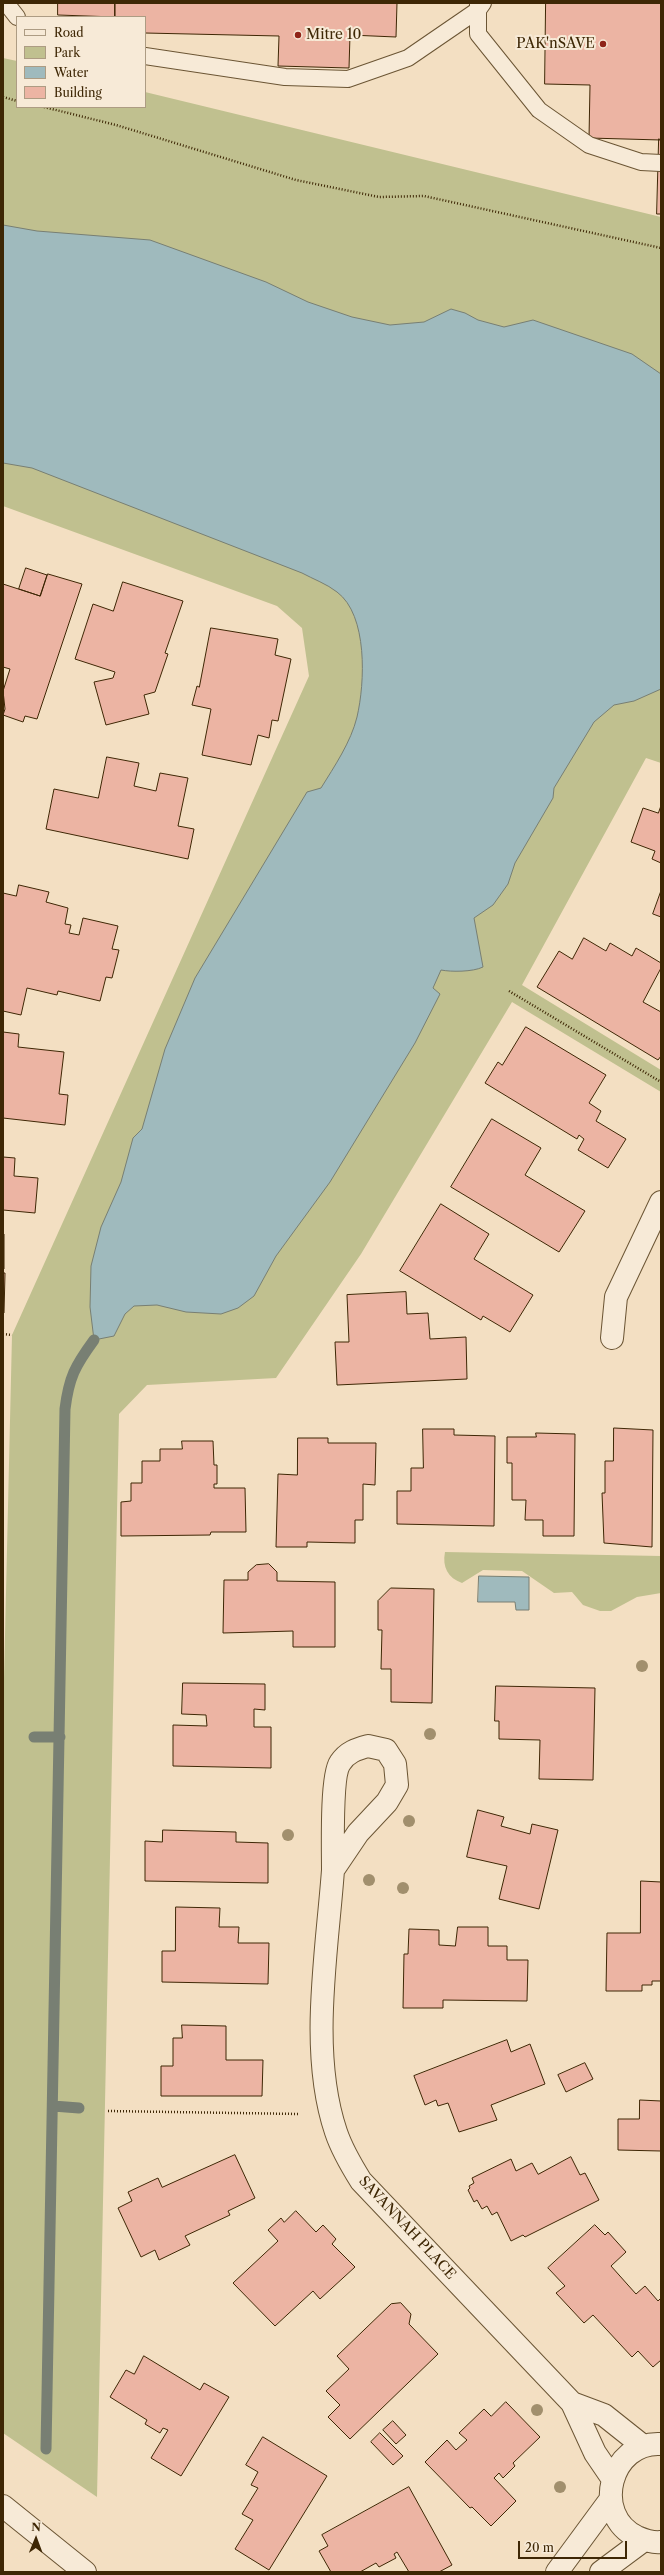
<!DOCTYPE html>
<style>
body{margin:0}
#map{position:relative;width:664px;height:2575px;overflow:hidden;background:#f3dfc2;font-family:"Libre Caslon Text",serif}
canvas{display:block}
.frame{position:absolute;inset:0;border:4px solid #3e2705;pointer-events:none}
.legend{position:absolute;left:16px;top:16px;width:130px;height:92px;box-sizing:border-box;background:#f7ead7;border:1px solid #ad9c83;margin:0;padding:5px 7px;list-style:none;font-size:12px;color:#3e2705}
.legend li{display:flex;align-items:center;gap:8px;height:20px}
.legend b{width:20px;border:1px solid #ad9c83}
.north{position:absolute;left:16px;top:2519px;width:40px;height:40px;-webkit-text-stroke:3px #f7ead7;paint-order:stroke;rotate:1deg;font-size:11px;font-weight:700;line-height:16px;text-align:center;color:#3e2705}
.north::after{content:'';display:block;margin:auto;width:14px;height:18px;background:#3e2705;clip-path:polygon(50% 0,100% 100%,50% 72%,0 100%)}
.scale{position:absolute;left:518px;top:2541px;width:109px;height:18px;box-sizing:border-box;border:2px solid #3e2705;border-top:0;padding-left:5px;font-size:12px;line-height:14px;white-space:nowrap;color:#3e2705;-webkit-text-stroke:3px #f7ead7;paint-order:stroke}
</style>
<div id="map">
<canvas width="664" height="2575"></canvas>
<div class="frame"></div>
<ul class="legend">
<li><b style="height:5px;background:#f7ead7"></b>Road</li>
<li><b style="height:11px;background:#c0c08f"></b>Park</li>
<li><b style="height:11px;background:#9fbabd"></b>Water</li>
<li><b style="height:11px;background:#ecb4a3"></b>Building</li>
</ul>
<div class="north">N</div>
<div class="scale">20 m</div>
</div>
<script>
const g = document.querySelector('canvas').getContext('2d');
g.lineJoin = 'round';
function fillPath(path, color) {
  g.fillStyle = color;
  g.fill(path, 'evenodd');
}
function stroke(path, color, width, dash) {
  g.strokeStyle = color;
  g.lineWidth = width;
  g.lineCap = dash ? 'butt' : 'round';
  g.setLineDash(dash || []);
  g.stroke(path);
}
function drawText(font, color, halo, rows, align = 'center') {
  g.font = font + ' "Libre Caslon Text",serif';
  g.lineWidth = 4;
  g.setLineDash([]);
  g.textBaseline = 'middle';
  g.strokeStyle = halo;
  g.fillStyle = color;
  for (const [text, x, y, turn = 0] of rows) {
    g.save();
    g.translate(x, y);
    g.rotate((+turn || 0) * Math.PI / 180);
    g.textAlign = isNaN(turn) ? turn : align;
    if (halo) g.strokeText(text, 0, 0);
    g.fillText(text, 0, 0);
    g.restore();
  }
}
const green = new Path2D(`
 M3 58 17 61V107H145V92L661 217V763L646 758 522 985 661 1070V1092L512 1002 361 1254 276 1378 147 1385 119 1414 97 2497 3 2433V1721L12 1335 309 676 302 628 277 606 3 506Z
 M445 1552 661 1556V1593L637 1597 611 1611H600L583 1605 572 1592 554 1593 522 1571 483 1570 462 1583C448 1578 442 1567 445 1552Z`);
const water = new Path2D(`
 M3 225 37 231 150 240 266 282 308 302 352 317 390 325 424 322 451 309 465 313 478 320 504 327 533 320 632 354 661 374V689L634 701 614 705 594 722 554 788 553 798 515 863 508 884 493 905 474 918 483 967C473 972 451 972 441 970L433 988 440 994 415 1043 330 1182 276 1256 254 1296 238 1308 221 1314 186 1312 157 1305 134 1306 125 1314 114 1336 94 1340 90 1307 91 1266 101 1227 121 1182 133 1138 142 1129 165 1049 195 978 307 792 321 788C334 767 351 742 357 717 365 683 368 615 337 592 327 584 313 579 302 573L32 468 3 463Z
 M479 1576 529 1577V1610H516L515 1602H478Z`);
const stream = new Path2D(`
 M34 1737H60
 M53 2106 79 2108
 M46 2449 65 1409C69 1377 75 1366 94 1340`);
const building = new Path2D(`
 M58 3H115V17L58 15Z
 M115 3H397L396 37 350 35 349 68 278 66 279 36 145 33V17H115Z
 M546 3H661V140L589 138 590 85 545 84Z
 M659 139 661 140V214H657Z
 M26 568 47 575 40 596 19 589Z
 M48 574 82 584 37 719 25 716 23 722 3 715 5 709 3 691 10 669 3 667V584L40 596Z
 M123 582 183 601 165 653 168 654 155 692 144 695 149 714 106 725 94 682 113 678 115 672 75 659 93 604 113 611Z
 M211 628 278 639 275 655 291 659 278 721 272 720 269 738 258 735 251 765 202 755 211 709 192 705 197 686 199 687Z
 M107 757 139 763 134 786 156 791 160 773 188 778 178 826 194 829 188 859 46 829 54 789 98 798Z
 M661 806V863L652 859 655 851 631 842 643 808 658 813Z
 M19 885 49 892 46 902 68 908 65 924 71 925 69 933 79 935 83 918 118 926 112 949 119 950 112 978 106 977 100 1001 58 991 57 995 27 988 21 1015 3 1011V893L16 896Z
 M661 891V917L653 914Z
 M584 938 606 951 610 943 632 956 636 948 661 963V968L643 1002 661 1012V1056L658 1060 537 987 559 951 572 959Z
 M526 1027 606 1075 589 1103 601 1111 596 1121 626 1139 608 1168 578 1150 584 1139 579 1135 577 1139 485 1083 498 1062 502 1065Z
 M3 1032 19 1034 18 1047 64 1052 59 1094 68 1095 65 1125 3 1118Z
 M492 1119 541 1148 525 1175 585 1211 559 1252 451 1187Z
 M3 1157 15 1158 14 1176 38 1178 35 1213 3 1210Z
 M441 1204 489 1234 474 1259 533 1295 510 1332 483 1316 481 1320 400 1271Z
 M3 1234H4V1269H3Z
 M3 1273H5L4 1313H3Z
 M406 1292 407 1314 428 1313 430 1339 466 1337 467 1379 337 1385 335 1342H349L347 1295Z
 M614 1428 653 1430 652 1547 604 1543 602 1493H605V1461H613Z
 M423 1429H454V1435L495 1436 494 1526 397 1524V1491H411V1468H423Z
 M536 1433 575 1434 574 1536H543V1520H525L526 1500H512V1463H507V1437H536Z
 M298 1438H328V1443H376L375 1485 363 1484V1520H355V1543L307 1542V1547H276L278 1474 297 1475Z
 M182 1441H213L214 1465H217V1484H214V1488H245L246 1532H211L210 1535 121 1536V1502L131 1501V1483H142V1461H160V1449H182Z
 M269 1564 277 1572V1581L335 1582V1647H293V1631L223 1633 224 1580H248V1572L256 1565Z
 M391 1588 434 1589 432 1703 391 1702V1669H381L382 1630H378V1601Z
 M183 1683 265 1684V1710L254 1709V1727H271V1768L173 1766V1725L207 1726 206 1715 182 1714Z
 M496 1686 595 1688 593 1780 539 1779 540 1740 499 1739V1721H495Z
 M478 1810 504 1817 501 1826 530 1834 532 1824 558 1830 539 1909 499 1899 507 1866 467 1857Z
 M163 1830 236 1832V1842L268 1843V1883L145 1881V1841L162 1842Z
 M641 1881 661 1882V1981H652V1985H642V1991H606L607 1933H640Z
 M176 1907 220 1908 219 1927H239L238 1943H269L268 1984 162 1982V1951H175Z
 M458 1927H488V1946H507V1960H528L527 2001 443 2000V2008H403L404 1954H408L409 1929 439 1930V1945L455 1946Z
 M182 2025 226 2026V2060H263L262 2096H161V2066H173V2038H182Z
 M507 2040 511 2052 530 2044 545 2084 491 2105 497 2120 459 2132 448 2103 438 2106 436 2100 425 2105 414 2076Z
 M585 2063 593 2079 566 2092 558 2075Z
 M640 2100 661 2101V2151L618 2150V2119H639Z
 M235 2155 255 2198 228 2211 230 2215 185 2236 190 2245 159 2260 155 2250 141 2257 118 2208 132 2201 128 2192 158 2178 162 2187Z
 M571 2157 580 2175 585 2173 599 2200 525 2237 523 2235 511 2241 497 2212 492 2215 487 2206 482 2209 477 2200 474 2202 468 2190 470 2188 469 2186 474 2183 472 2178 511 2159 516 2171 532 2163 538 2174Z
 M296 2211 316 2232 323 2225 336 2239 332 2244 355 2267 320 2299 313 2291 275 2326 233 2283 278 2241 268 2230 281 2218 284 2222Z
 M595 2225 605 2235 608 2232 626 2252 611 2266 636 2294 645 2286 658 2301 661 2298V2360L653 2367 638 2351 632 2357 593 2315 584 2323 556 2293 565 2286 548 2268Z
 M401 2303 411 2314 409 2324 438 2354 350 2439 328 2417 340 2405 326 2391 349 2369 337 2356 391 2304Z
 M144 2356 200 2390 204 2383 229 2397 181 2476 151 2458 168 2430 163 2428 160 2433 145 2424 147 2420 110 2397 126 2370 134 2374Z
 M506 2402 540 2437 513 2463 515 2466 503 2478 499 2473 494 2478 516 2501 491 2526 472 2507 470 2508 425 2462 447 2440 456 2450 467 2440 459 2433 484 2409 491 2416Z
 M393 2421 406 2435 396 2444 383 2430Z
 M380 2433 403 2456 393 2465 371 2442Z
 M263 2437 327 2476 269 2570 235 2549 253 2520 242 2514 258 2488 251 2485 258 2472 246 2465Z
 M409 2487 452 2565 439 2572H409L397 2552 394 2554 396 2558 379 2567 376 2563 360 2572H331L319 2551 328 2546 322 2535Z`);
const path = new Path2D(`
 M3 97 17 101
 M44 107 116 125 296 180 379 197 424 196 661 248
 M509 991 661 1082
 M3 1334 12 1335
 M3 1745H4
 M108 2111 299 2114`);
const service = new Path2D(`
 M6 3 17 17
 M478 3V34L539 110 589 145 641 162 661 163
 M145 56 285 77 348 79 408 58 478 10 483 3`);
const minor = new Path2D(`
 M612 1338 616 1297 661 1202
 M368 1746 386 1750 395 1764 397 1785 387 1802 358 1833 333 1870C333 1850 331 1776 340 1763 347 1752 357 1749 368 1746Z
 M333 1870C327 1953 309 2052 336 2132 342 2150 351 2165 361 2181L572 2403 595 2453 612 2478
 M572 2403 604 2415 643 2446
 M661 2444C610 2441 591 2515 637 2537 644 2540 653 2543 661 2542
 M3 2506 85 2572
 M557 2572 610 2500
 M601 2572 644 2540`);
const trees = [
 [642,1666],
 [430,1734],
 [409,1821],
 [288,1835],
 [369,1880],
 [403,1888],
 [537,2410],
 [560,2487]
];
const markers = [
 [298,35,4,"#8f2418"],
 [603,44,4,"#8f2418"]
];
const poiNames = [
 ["Mitre 10",306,35],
 ["PAK'nSAVE",595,44,"right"]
];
const streetNames = [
 ["SAVANNAH PLACE",407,2228,47]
];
fillPath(green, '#c0c08f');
fillPath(water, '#9fbabd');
stroke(water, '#787f73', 1);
stroke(stream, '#787f73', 11);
fillPath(building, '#ecb4a3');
stroke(building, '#3e2705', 1);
stroke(service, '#6b5534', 18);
stroke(minor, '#6b5534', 24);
stroke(path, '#3e2705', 2.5, [1, 2]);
stroke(service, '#f7ead7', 16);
stroke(minor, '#f7ead7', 22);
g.fillStyle = '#a18f6d';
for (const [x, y] of trees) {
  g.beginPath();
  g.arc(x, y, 6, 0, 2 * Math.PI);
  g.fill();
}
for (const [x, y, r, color] of markers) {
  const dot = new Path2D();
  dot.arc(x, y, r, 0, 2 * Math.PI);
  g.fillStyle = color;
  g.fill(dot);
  stroke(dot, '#f7ead7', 1.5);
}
drawText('14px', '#3e2705', '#f7ead7', poiNames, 'left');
drawText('14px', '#3e2705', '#f7ead7', streetNames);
</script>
